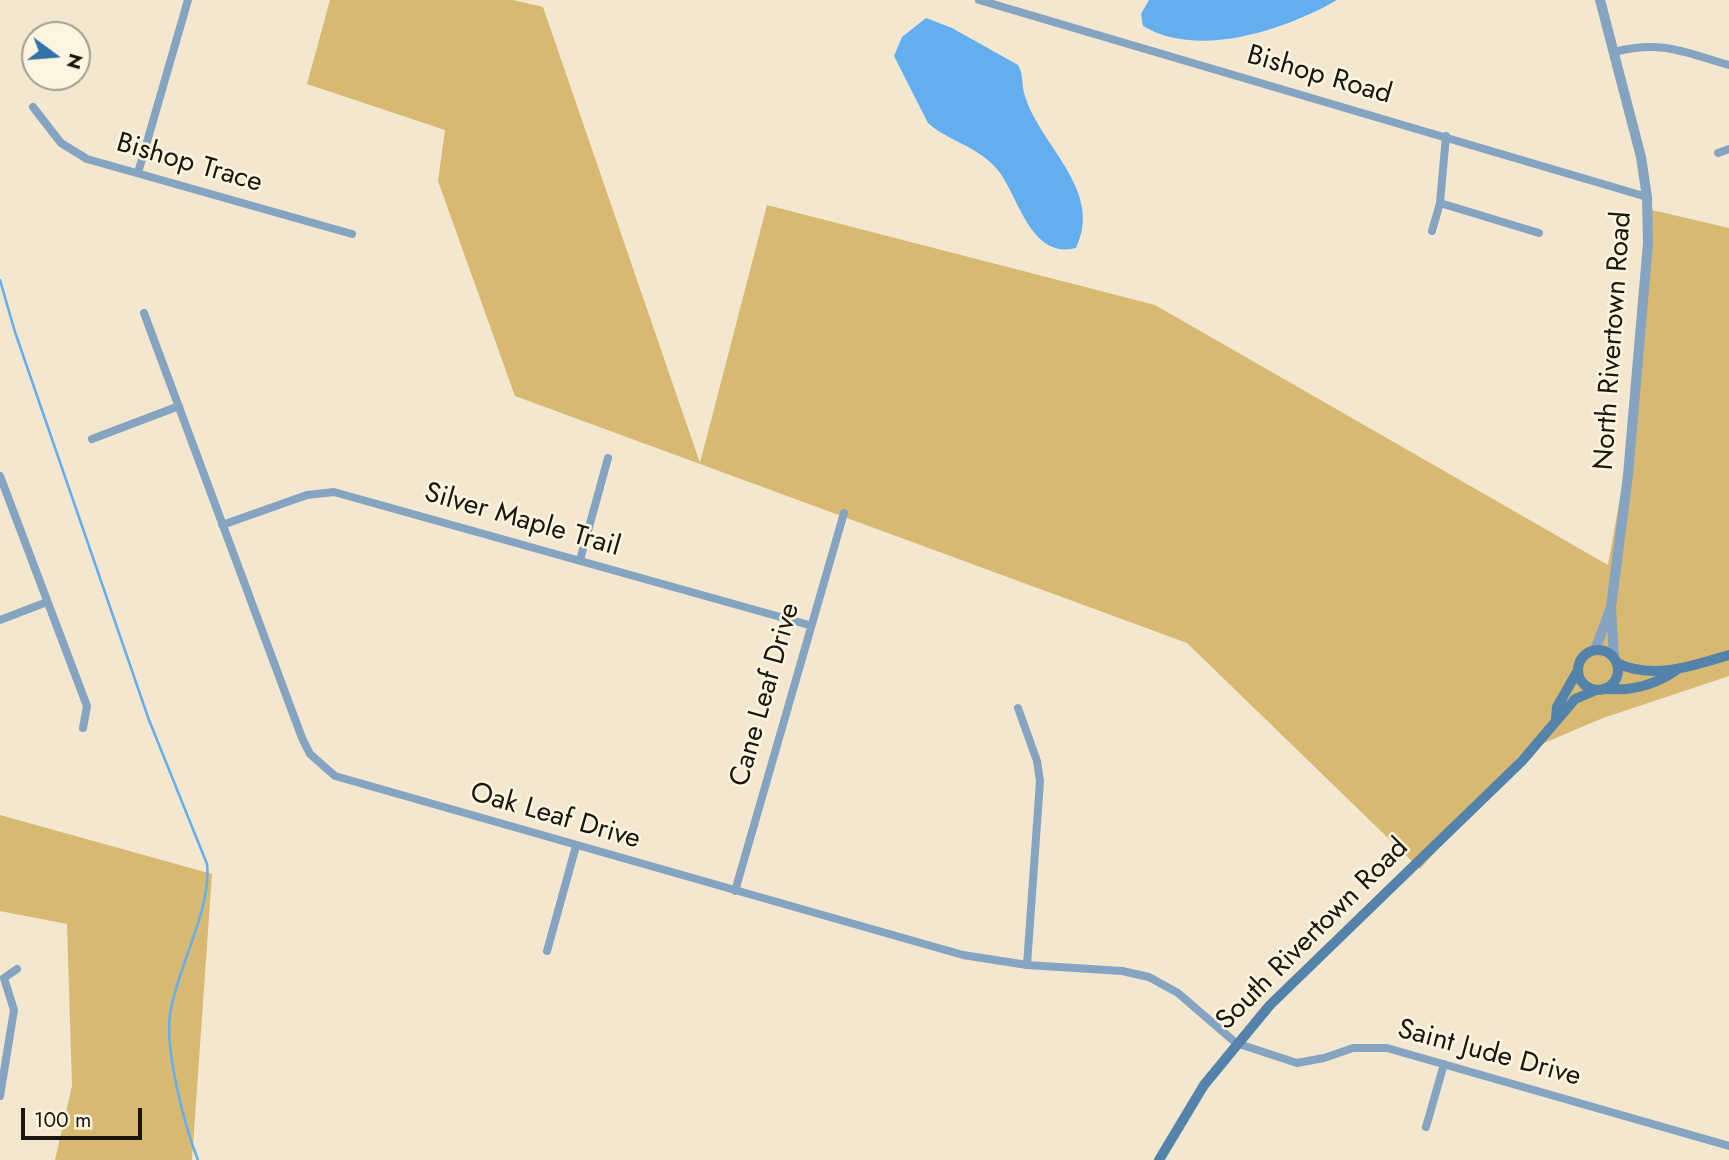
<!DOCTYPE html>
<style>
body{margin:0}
#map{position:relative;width:1729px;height:1160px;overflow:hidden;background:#f3e7cf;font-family:Jost,sans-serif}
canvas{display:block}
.north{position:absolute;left:21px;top:21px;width:70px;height:70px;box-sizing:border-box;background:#fef5e1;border:2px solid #a39c8c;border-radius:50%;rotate:106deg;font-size:19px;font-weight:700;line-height:28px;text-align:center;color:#1a160d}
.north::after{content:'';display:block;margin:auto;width:24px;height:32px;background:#3073a9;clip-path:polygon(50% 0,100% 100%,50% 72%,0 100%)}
.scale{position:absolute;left:21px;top:1108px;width:121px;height:32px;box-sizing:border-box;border:4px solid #1a160d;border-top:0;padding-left:9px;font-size:21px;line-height:24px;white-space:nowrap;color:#1a160d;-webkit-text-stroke:5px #fef5e1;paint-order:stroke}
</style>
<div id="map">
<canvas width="1729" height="1160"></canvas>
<div class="north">N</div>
<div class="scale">100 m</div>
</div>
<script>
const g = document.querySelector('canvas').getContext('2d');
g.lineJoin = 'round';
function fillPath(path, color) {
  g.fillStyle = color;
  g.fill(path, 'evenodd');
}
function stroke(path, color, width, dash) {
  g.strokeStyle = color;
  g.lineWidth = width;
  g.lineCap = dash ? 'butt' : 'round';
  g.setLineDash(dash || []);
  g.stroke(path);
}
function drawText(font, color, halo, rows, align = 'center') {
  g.font = font + ' Jost,sans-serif';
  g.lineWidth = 5;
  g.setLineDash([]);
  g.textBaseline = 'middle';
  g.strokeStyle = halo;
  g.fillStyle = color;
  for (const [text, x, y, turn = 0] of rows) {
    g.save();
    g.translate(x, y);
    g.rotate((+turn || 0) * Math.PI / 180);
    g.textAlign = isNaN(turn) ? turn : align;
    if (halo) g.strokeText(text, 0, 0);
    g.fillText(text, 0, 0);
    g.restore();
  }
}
const green = new Path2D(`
 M330 0H513L543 7 700 463 767 205 1155 305 1608 565 1639 391 1652 210 1729 228V676L1603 718 1523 752 1420 869 1187 643 515 396 438 181 445 130 307 84Z
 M0 815 212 874 192 1160H55L72 1086 67 924 0 911Z`);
const water = new Path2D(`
 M1149 0H1337C1285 30 1198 59 1143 26L1141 14Z
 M926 18 952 28 1018 65C1024 75 1021 85 1025 96 1040 146 1104 190 1076 248 1029 260 1018 192 996 168 977 146 948 141 928 123L894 56 902 37Z`);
const stream = new Path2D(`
 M0 280 15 332 149 720 207 864C212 909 177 968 170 1014 165 1050 184 1125 198 1160`);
const minor = new Path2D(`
 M979 0 1647 197
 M1614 52C1662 40 1683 52 1729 65
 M33 107 61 143 87 159 352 234
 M1718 153 1729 149
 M138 173 188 0
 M1440 203 1539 233
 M1432 231 1440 203 1446 136
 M144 313 302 738 310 754 335 776 963 955 1027 965 1122 971 1149 977 1178 993 1236 1043 1297 1063 1324 1058 1353 1048H1387L1729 1146
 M92 439 179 406
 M0 476 87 706 83 728
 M222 525 307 495 334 492 809 625
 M580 560 608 458
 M0 620 47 602
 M1018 708 1037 761 1040 781 1027 965
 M735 891 844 513
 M547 951 576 846
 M0 1096 14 1010 4 978 17 969
 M1426 1127 1444 1064`);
const tertiary = new Path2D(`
 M1611 607 1614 658
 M1595 650 1611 607 1628 475 1648 243 1647 197 1641 157 1600 0`);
const secondary = new Path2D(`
 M1578 670a20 20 0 1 1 40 0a20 20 0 1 1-40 0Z
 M1617 663C1652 680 1693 666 1729 655
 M1607 689C1632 691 1657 684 1678 669
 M1556 719 1557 707 1577 672
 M1159 1160 1204 1085 1270 1005 1522 761 1575 699 1594 691`);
const streetNames = [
 ["Bishop Road",1319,76,16],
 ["Bishop Trace",189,164,16],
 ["North Rivertown Road",1614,341,-86],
 ["Silver Maple Trail",522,521,16],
 ["Cane Leaf Drive",766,695,-74],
 ["Oak Leaf Drive",555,817,16],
 ["South Rivertown Road",1313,935,-45],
 ["Saint Jude Drive",1489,1054,15]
];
fillPath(green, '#d8b971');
fillPath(water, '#62aeee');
stroke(stream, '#62aeee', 2.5);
stroke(minor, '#85a4c1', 8);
stroke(tertiary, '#85a4c1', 10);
stroke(secondary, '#5382ab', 10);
drawText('28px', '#1a160d', '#fef5e1', streetNames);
</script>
